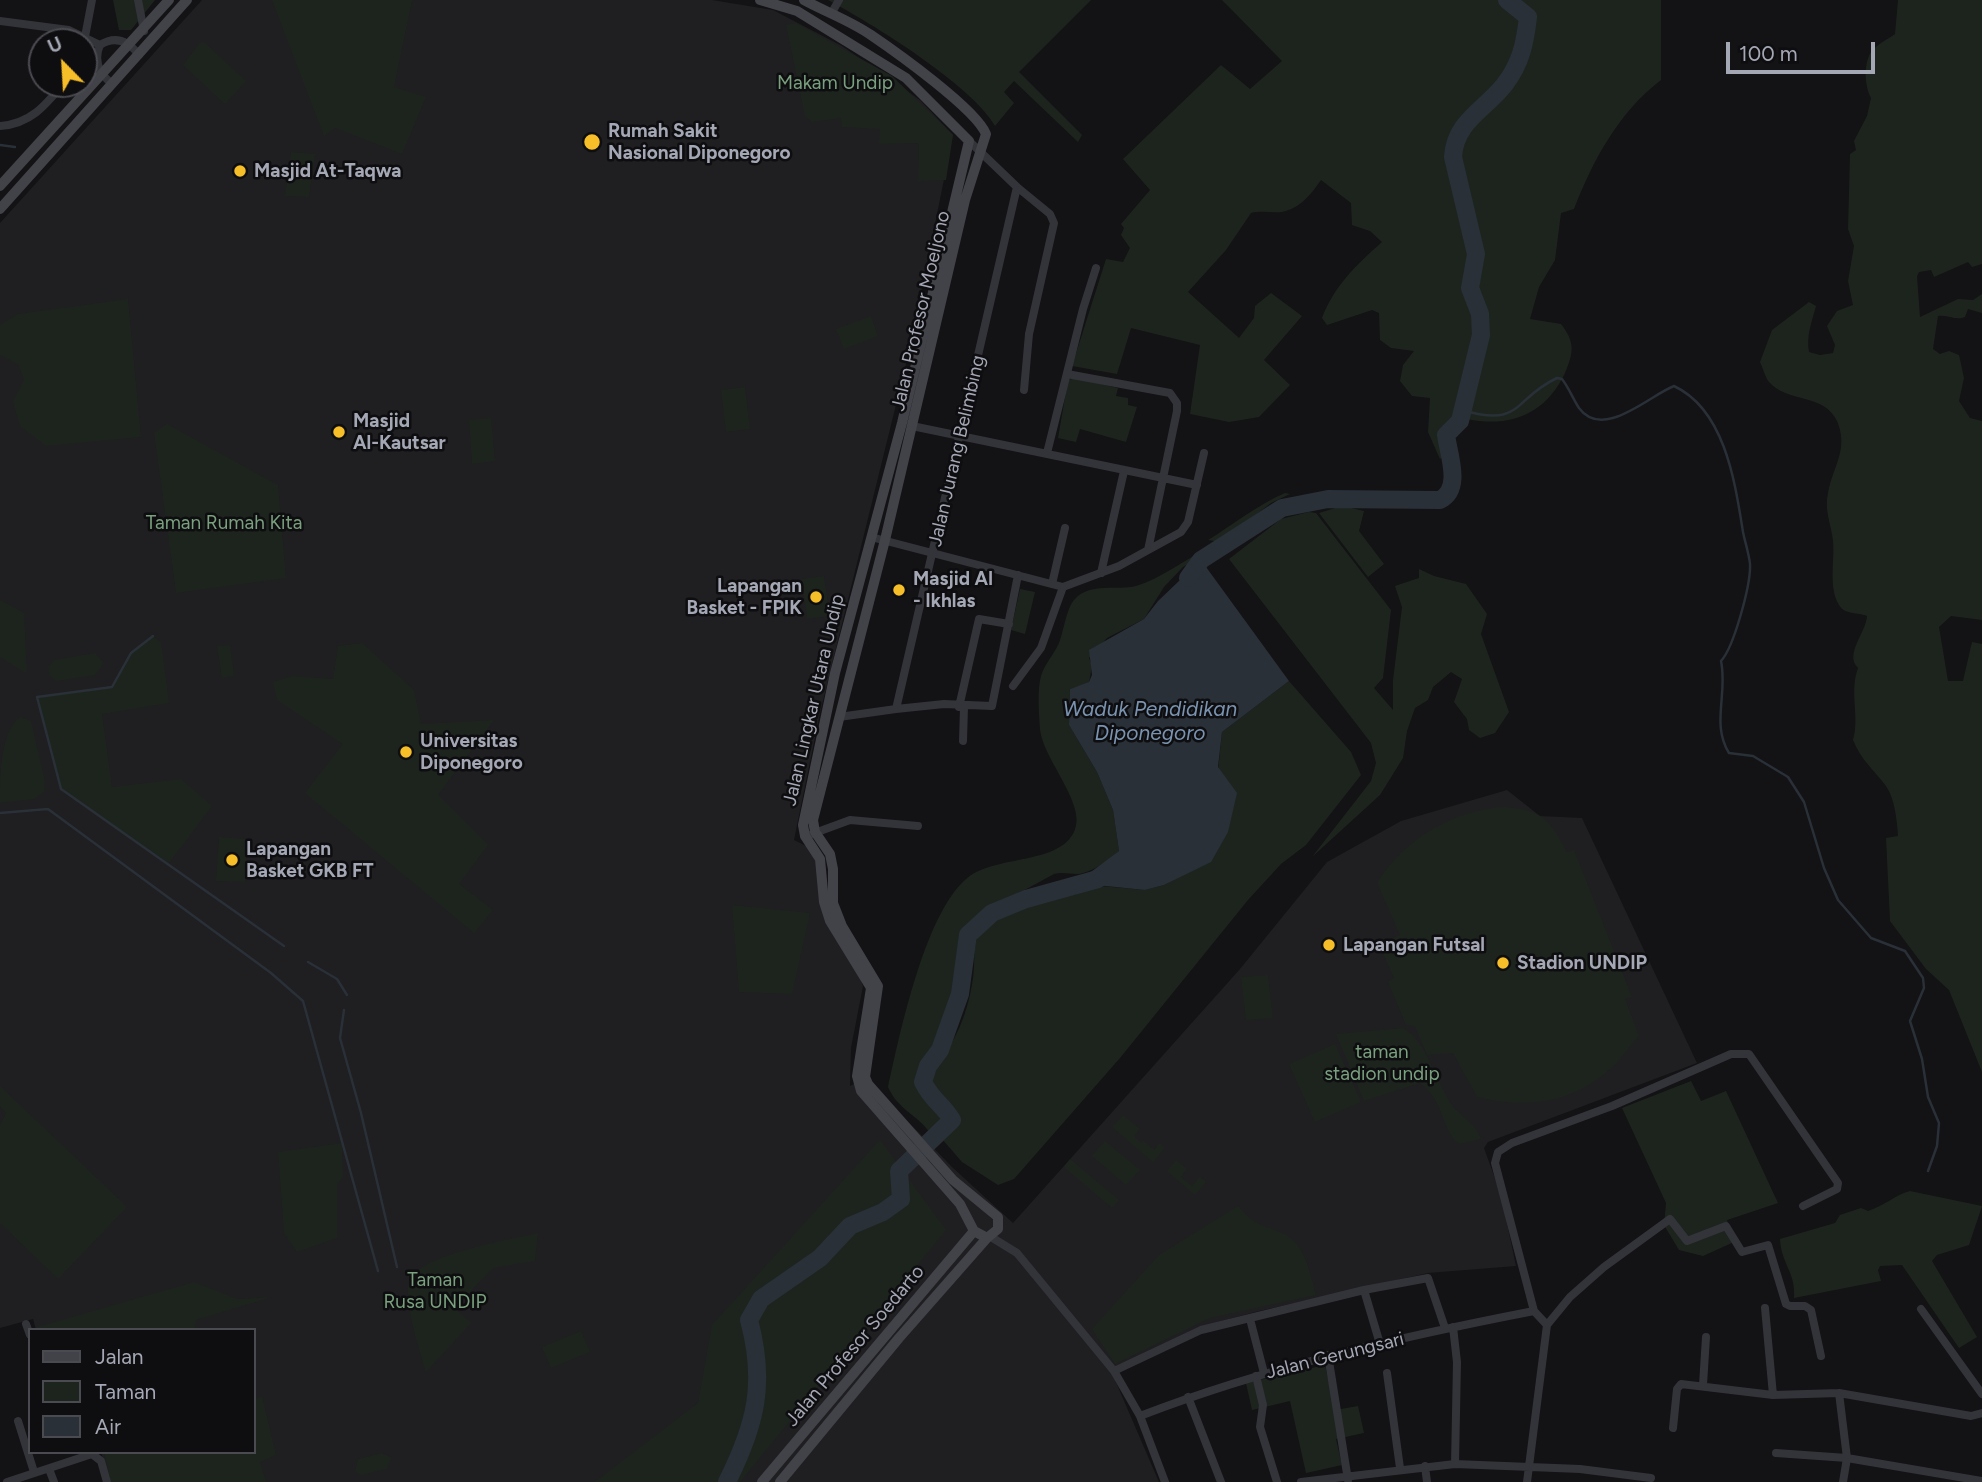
<!DOCTYPE html>
<style>
body{margin:0}
#map{position:relative;width:1982px;height:1482px;overflow:hidden;background:#131214;font-family:Figtree,sans-serif}
canvas{display:block}
.legend{position:absolute;left:28px;top:1328px;width:228px;height:126px;box-sizing:border-box;background:#0e0d0f;border:2px solid #4a4b51;margin:0;padding:9px 12px;list-style:none;font-size:21px;color:#a4a8b5}
.legend li{display:flex;align-items:center;gap:14px;height:35px}
.legend b{width:35px;border:2px solid #4a4b51}
.north{position:absolute;left:28px;top:28px;width:70px;height:70px;box-sizing:border-box;background:#0e0d0f;border:2px solid #4a4b51;border-radius:50%;rotate:336deg;font-size:19px;font-weight:700;line-height:28px;text-align:center;color:#a4a8b5}
.north::after{content:'';display:block;margin:auto;width:24px;height:32px;background:#f6be29;clip-path:polygon(50% 0,100% 100%,50% 72%,0 100%)}
.scale{position:absolute;left:1726px;top:42px;width:149px;height:32px;box-sizing:border-box;border:4px solid #a4a8b5;border-top:0;padding-left:9px;font-size:21px;line-height:24px;white-space:nowrap;color:#a4a8b5;-webkit-text-stroke:5px #0e0d0f;paint-order:stroke}
</style>
<div id="map">
<canvas width="1982" height="1482"></canvas>
<ul class="legend">
<li><b style="height:9px;background:#414349"></b>Jalan</li>
<li><b style="height:19px;background:#1d241e"></b>Taman</li>
<li><b style="height:19px;background:#293038"></b>Air</li>
</ul>
<div class="north">U</div>
<div class="scale">100 m</div>
</div>
<script>
const g = document.querySelector('canvas').getContext('2d');
g.lineJoin = 'round';
function fillPath(path, color) {
  g.fillStyle = color;
  g.fill(path, 'evenodd');
}
function stroke(path, color, width, dash) {
  g.strokeStyle = color;
  g.lineWidth = width;
  g.lineCap = dash ? 'butt' : 'round';
  g.setLineDash(dash || []);
  g.stroke(path);
}
function drawText(font, color, halo, rows, align = 'center') {
  g.font = font + ' Figtree,sans-serif';
  g.lineWidth = 5;
  g.setLineDash([]);
  g.textBaseline = 'middle';
  g.strokeStyle = halo;
  g.fillStyle = color;
  for (const [text, x, y, turn = 0] of rows) {
    g.save();
    g.translate(x, y);
    g.rotate((+turn || 0) * Math.PI / 180);
    g.textAlign = isNaN(turn) ? turn : align;
    if (halo) g.strokeText(text, 0, 0);
    g.fillText(text, 0, 0);
    g.restore();
  }
}
const built = new Path2D(`
 M202 0H712L773 10 842 46 920 100 953 135 909 352 820 713 794 840 814 850 863 986 851 1048 850 1086 866 1078 951 1166 1013 1223 1240 969 1327 862 1401 821 1507 790 1540 816 1582 818 1697 1063 1488 1142 1484 1148 1501 1195 1516 1266 1428 1273 1255 1312 1203 1326 1118 1368 1115 1380 1159 1482H109L101 1452H254V1330H36L33 1319 0 1328V223Z`);
const green = new Path2D(`
 M113 0H155L131 30H119Z
 M272 0H412L394 87 426 97 402 154 335 128 324 136Z
 M828 0H1091L1019 72 1082 135 1078 142 1014 81 1004 92 1014 103 995 126C972 85 871 23 828 0Z
 M1222 0H1661V80C1619 112 1593 160 1574 209L1561 213 1555 260 1539 287 1530 319 1561 324C1575 342 1574 352 1565 373 1546 414 1510 428 1467 419L1450 436 1453 450 1440 459 1428 432 1430 398 1412 396 1400 381 1403 365 1414 351 1391 348 1380 340 1379 313 1372 310 1327 325 1322 318C1334 286 1357 264 1382 242L1370 231 1352 225 1351 203 1321 180C1312 193 1302 206 1286 211 1277 214 1263 210 1251 213L1226 250 1188 292 1239 338 1254 318 1255 306 1271 293 1302 316 1264 360 1290 385 1259 417 1229 422 1190 414 1200 345 1131 328 1117 374 1072 366 1106 259 1123 262 1130 248 1121 235 1124 228 1121 224 1150 190 1123 159 1221 65 1250 89 1282 61Z
 M1898 0H1982V264L1972 267 1968 262 1934 277 1931 270 1919 272 1917 276 1920 317 1958 299 1973 300 1982 294V313L1968 309 1965 317C1955 321 1948 314 1938 316L1933 349 1940 354 1949 351 1959 355 1964 378 1959 401 1970 418 1982 421V620L1951 616 1939 627 1948 681H1963L1972 642 1982 644V1072L1949 990 1926 969 1890 921 1886 838 1898 836C1897 821 1895 799 1886 786 1874 770 1861 760 1853 740 1860 717 1849 692 1858 668 1844 654 1866 633 1867 616 1857 612 1845 615 1839 605 1828 587 1835 560 1833 541 1831 523 1824 511 1828 493 1833 466 1849 449 1837 421 1824 393 1787 403 1769 382 1765 377 1763 368 1760 362L1772 330 1809 302 1816 306C1812 321 1806 336 1809 352L1820 355 1833 353 1835 345 1827 326 1837 311 1853 305 1848 281 1854 246 1848 229 1850 154 1856 150 1854 141 1867 116 1871 98C1865 87 1863 65 1871 52 1876 45 1888 39 1895 34Z
 M796 23 892 76 953 135 946 180 918 181 919 143 879 144 880 129 842 127 841 118 812 122 805 116 786 25Z
 M200 43H205L246 81 225 104 183 65Z
 M291 152 315 154 309 197 285 196Z
 M128 299 141 437 46 446 20 426 13 402 24 380 18 364 0 355V325L18 314Z
 M871 316 878 336 844 349 836 329Z
 M1075 378 1118 388 1116 396 1128 398V405L1137 407 1126 442 1080 429 1076 442 1058 438 1068 380Z
 M745 387 750 429 726 432 721 390Z
 M491 418 495 461 472 464 469 420Z
 M167 424 278 485 286 578 176 593 154 433Z
 M1285 493 1290 494 1271 503 1220 542 1208 540C1234 524 1257 505 1285 493Z
 M1342 506 1364 511 1359 531 1384 564 1368 577 1319 513Z
 M1309 512 1316 513 1391 610 1383 678 1374 688 1393 710V680L1402 607 1395 586 1419 578V569L1434 576 1466 584 1487 614 1481 634 1509 712 1495 733 1480 738 1469 730 1467 719 1454 702 1462 679 1451 672 1433 687 1428 700 1415 708 1407 731 1403 758 1380 795 1312 857 1371 781 1376 763 1371 743 1229 559 1281 519Z
 M1207 549 1209 552 1183 567 1164 587 1144 619 1107 638 1089 658 1092 665 1089 683 1070 689 1069 725 1097 772 1113 810 1119 851C1109 860 1091 873 1078 874 1068 874 1064 872 1054 874L988 910 961 933C957 972 952 1007 935 1043 930 1055 917 1069 920 1083 924 1097 934 1108 945 1117L931 1134C917 1114 898 1110 888 1087 900 1033 924 917 965 880 993 854 1057 866 1074 832 1088 805 1043 760 1040 729 1039 714 1037 690 1041 676 1044 665 1054 654 1059 643 1064 631 1066 608 1075 599 1090 582 1118 591 1136 586 1161 579 1183 560 1207 549Z
 M824 576 830 616 807 619 802 579Z
 M1020 589 1035 592 1025 634 1011 630Z
 M0 600 24 613 27 674 0 657Z
 M153 636 161 643 169 703 102 714 112 787 181 779 212 806 169 863 61 789 37 697 111 687 131 653Z
 M362 643 414 690 421 724 494 720 438 795 488 845 459 884 493 910 474 933 305 793 343 744 277 700 273 682 293 676 333 679 338 646Z
 M230 645 234 676 222 678 217 646Z
 M95 653 104 663 95 675 56 681 49 674V666L54 660Z
 M1289 681 1351 752 1361 775 1306 845 1281 864 1248 900 1120 1058 1014 1179 998 1185 962 1162 942 1139 959 1121 948 1103 934 1093 932 1071C955 1044 968 1014 973 978 975 966 973 947 978 935 988 913 1053 889 1074 895L1090 885 1145 890 1164 885 1209 861 1222 732Z
 M21 717 31 721 45 781 44 792 34 799 0 803C0 777 0 729 21 717Z
 M1505 807C1544 810 1550 821 1567 852L1574 850 1632 997 1625 999 1639 1036C1630 1045 1624 1056 1614 1065 1576 1103 1527 1110 1477 1097L1453 1053 1427 1055 1415 1026 1406 1025 1388 982 1394 978 1381 949 1385 942 1400 935 1377 883C1404 839 1453 810 1505 807Z
 M219 837 247 839 245 882 216 881Z
 M732 905 810 913 792 994 739 992Z
 M1268 975 1273 1018 1246 1020 1241 977Z
 M1403 1028C1425 1039 1437 1082 1450 1102 1459 1116 1476 1123 1481 1139L1460 1144C1440 1131 1446 1102 1420 1083L1364 1101 1336 1034Z
 M1335 1044 1361 1102 1315 1122 1289 1064Z
 M1691 1081 1701 1101 1726 1091 1778 1203 1727 1220 1734 1242 1703 1256 1679 1250 1664 1225 1666 1203 1622 1108Z
 M0 1086 127 1207 58 1279 0 1223V1125L6 1113 0 1106Z
 M1123 1115 1140 1129 1134 1136 1141 1143 1143 1141 1154 1150 1160 1143 1165 1148 1153 1162 1112 1127Z
 M880 1140 946 1230 740 1482H595L698 1403 712 1325Z
 M1105 1141 1140 1170 1126 1185 1092 1156Z
 M342 1143 343 1177 337 1184V1238L297 1252 284 1233 278 1152Z
 M1070 1159 1119 1200 1112 1208 1064 1167Z
 M1176 1160 1187 1169 1181 1177 1192 1186 1200 1177 1206 1182 1195 1195 1167 1171Z
 M1910 1191 1982 1206 1969 1245 1937 1255 1932 1261 1977 1337 1959 1348 1902 1265 1880 1266 1878 1270 1881 1281 1794 1298C1796 1272 1781 1264 1780 1239L1835 1223 1840 1215 1861 1208 1868 1211C1884 1206 1895 1195 1910 1191Z
 M1238 1206C1258 1232 1277 1225 1293 1240 1307 1254 1311 1276 1316 1295L1210 1318 1115 1364 1092 1329 1159 1255Z
 M538 1233 535 1261 493 1268 454 1308 471 1323 426 1372C420 1352 403 1301 409 1282 416 1255 512 1239 538 1233Z
 M194 1282 238 1299 272 1297 196 1320 194 1330H37V1327Z
 M581 1331 590 1352 551 1368 542 1347Z
 M1325 1365 1335 1410 1358 1406 1364 1433 1336 1439 1342 1465 1306 1473 1290 1401 1252 1410 1246 1383Z
 M262 1396 276 1455 260 1462 266 1482H111L104 1452H254V1399Z
 M382 1453 391 1458 387 1469 361 1475 355 1471 358 1459Z`);
const water = new Path2D(`
 M1201 560 1289 681 1222 732 1218 767 1237 793 1228 832 1211 862 1164 885 1145 890 1076 883 1119 851 1113 810 1097 772 1069 725 1070 689 1089 682 1092 675 1089 650 1144 619 1158 601Z`);
const stream = new Path2D(`
 M0 145 15 147
 M1462 410C1523 428 1512 399 1557 378L1562 379C1569 388 1573 399 1579 408 1603 441 1650 395 1674 386 1725 410 1735 482 1743 532 1745 542 1749 554 1750 564 1751 584 1734 647 1721 661 1728 694 1711 724 1729 753L1753 756 1788 777 1804 802 1824 868 1838 900 1871 938 1905 951 1923 978 1924 988 1910 1021 1922 1059 1928 1097 1939 1123 1937 1146 1928 1171
 M153 636 131 653 112 687 37 697 61 789 284 946
 M0 813 48 809 271 973 303 1001 378 1271
 M308 962 337 979 347 995
 M344 1010 340 1038 361 1113 397 1267`);
const river = new Path2D(`
 M1188 578 1201 560 1282 508 1328 499 1440 500C1462 489 1449 456 1446 435L1460 421 1481 335 1480 314 1470 288 1476 254 1453 157C1455 121 1485 110 1505 84 1521 63 1525 43 1528 17L1507 0
 M727 1482C756 1424 766 1383 749 1320L761 1299 820 1258 850 1226 883 1212 901 1199 899 1171 952 1120C942 1103 933 1102 923 1082L928 1066 940 1050 960 994 968 935 992 913 1026 899 1098 879`);
const street = new Path2D(`
 M138 0 144 31
 M831 14 839 0
 M0 21 69 30 100 45
 M84 42 92 0
 M111 83C99 73 93 61 100 45 116 35 129 42 139 55
 M0 126C30 124 45 106 63 84
 M1017 187 1050 214 1054 223 1029 334 1024 390
 M1067 374 1170 393 1177 403V411L1148 550
 M912 426 1197 485
 M1047 453 1083 309 1096 268
 M871 537 1063 587 1119 566 1181 532 1188 522 1204 453
 M1101 573 1124 471
 M1052 584 1065 528
 M1013 686 1041 648 1063 587
 M959 707 979 619 1009 624
 M896 709 944 704 992 706 1018 575
 M839 717 896 709 1017 187 969 141
 M963 741 964 707
 M812 834 850 820 918 826
 M991 1237 1017 1253 1114 1371 1140 1416 1165 1482
 M1364 1290 1428 1278 1445 1328
 M1765 1308 1773 1395
 M1921 1309 1982 1394
 M1250 1319 1264 1373
 M26 1324 30 1335
 M1547 1325 1534 1311 1495 1163 1498 1152 1512 1143 1612 1106 1731 1054H1749L1838 1183 1837 1189 1803 1206
 M1547 1325 1570 1297 1604 1267 1670 1219 1687 1241 1726 1226 1742 1252 1768 1245 1786 1304 1790 1306H1805L1811 1310 1821 1356
 M1453 1327 1457 1362 1455 1464
 M1328 1355 1348 1480
 M1114 1371 1201 1330 1364 1290 1380 1344
 M1387 1373 1400 1468
 M1256 1376 1263 1405 1260 1427 1277 1482
 M1703 1385 1706 1337
 M1839 1393 1971 1416 1982 1413
 M1188 1397 1221 1482
 M1140 1416C1267 1367 1400 1337 1534 1311
 M18 1421 34 1472
 M1673 1428 1677 1389 1681 1384 1773 1395 1839 1393 1847 1458 1843 1482
 M1776 1453 1847 1458 1982 1481
 M1425 1466 1427 1482
 M49 1469 54 1482
 M7 1482 92 1454 101 1461 107 1482
 M1301 1482 1455 1464 1580 1469 1651 1478
 M1527 1482 1547 1325`);
const secondary = new Path2D(`
 M760 0 797 11 906 78 969 141 902 423 835 673 803 825 805 836 820 859 824 902 830 921 871 988 857 1076 861 1091 960 1204 974 1231 987 1238 998 1229V1217L953 1180 868 1084 865 1077 878 986 842 926 833 903V869L830 854 815 832 813 820 885 540 965 200 986 134C976 109 896 52 871 35 851 21 826 12 804 0
 M0 186 169 0
 M0 209 187 0
 M762 1482 974 1231
 M780 1482 899 1338 987 1238`);
const markers = [
 [592,142,9,"#f6be29"],
 [240,171,7,"#f6be29"],
 [339,432,7,"#f6be29"],
 [899,590,7,"#f6be29"],
 [816,597,7,"#f6be29"],
 [406,752,7,"#f6be29"],
 [232,860,7,"#f6be29"],
 [1329,945,7,"#f6be29"],
 [1503,963,7,"#f6be29"]
];
const parkNames = [
 ["Makam Undip",835,83],
 ["Taman Rumah Kita",224,523],
 ["taman",1382,1052],
 ["stadion undip",1382,1074],
 ["Taman",435,1280],
 ["Rusa UNDIP",435,1302]
];
const poiNames = [
 ["Rumah Sakit",608,131],
 ["Nasional Diponegoro",608,153],
 ["Masjid At-Taqwa",254,171],
 ["Masjid",353,421],
 ["Al-Kautsar",353,443],
 ["Masjid Al",913,579],
 ["- Ikhlas",913,601],
 ["Lapangan",802,586,"right"],
 ["Basket - FPIK",802,608,"right"],
 ["Universitas",420,741],
 ["Diponegoro",420,763],
 ["Lapangan",246,849],
 ["Basket GKB FT",246,871],
 ["Lapangan Futsal",1343,945],
 ["Stadion UNDIP",1517,963]
];
const streetNames = [
 ["Jalan Profesor Moeljono",921,311,-77],
 ["Jalan Jurang Belimbing",957,451,-77],
 ["Jalan Lingkar Utara Undip",814,700,-77],
 ["Jalan Profesor Soedarto",855,1346,-50],
 ["Jalan Gerungsari",1335,1356,-14]
];
const waterNames = [
 ["Waduk Pendidikan",1150,710],
 ["Diponegoro",1150,734]
];
fillPath(built, '#1f1e21');
fillPath(green, '#1d241e');
fillPath(water, '#293038');
stroke(stream, '#293038', 2.5);
stroke(river, '#293038', 18);
stroke(street, '#333439', 8);
stroke(secondary, '#414349', 10);
for (const [x, y, r, color] of markers) {
  const dot = new Path2D();
  dot.arc(x, y, r, 0, 2 * Math.PI);
  g.fillStyle = color;
  g.fill(dot);
  stroke(dot, '#0e0d0f', 2.5);
}
drawText('19px', '#7aa17f', '#0e0d0f', parkNames);
drawText('bold 19px', '#a4a8b5', '#0e0d0f', poiNames, 'left');
drawText('19px', '#a4a8b5', '#0e0d0f', streetNames);
drawText('italic 21px', '#7993b1', '#0e0d0f', waterNames);
</script>
